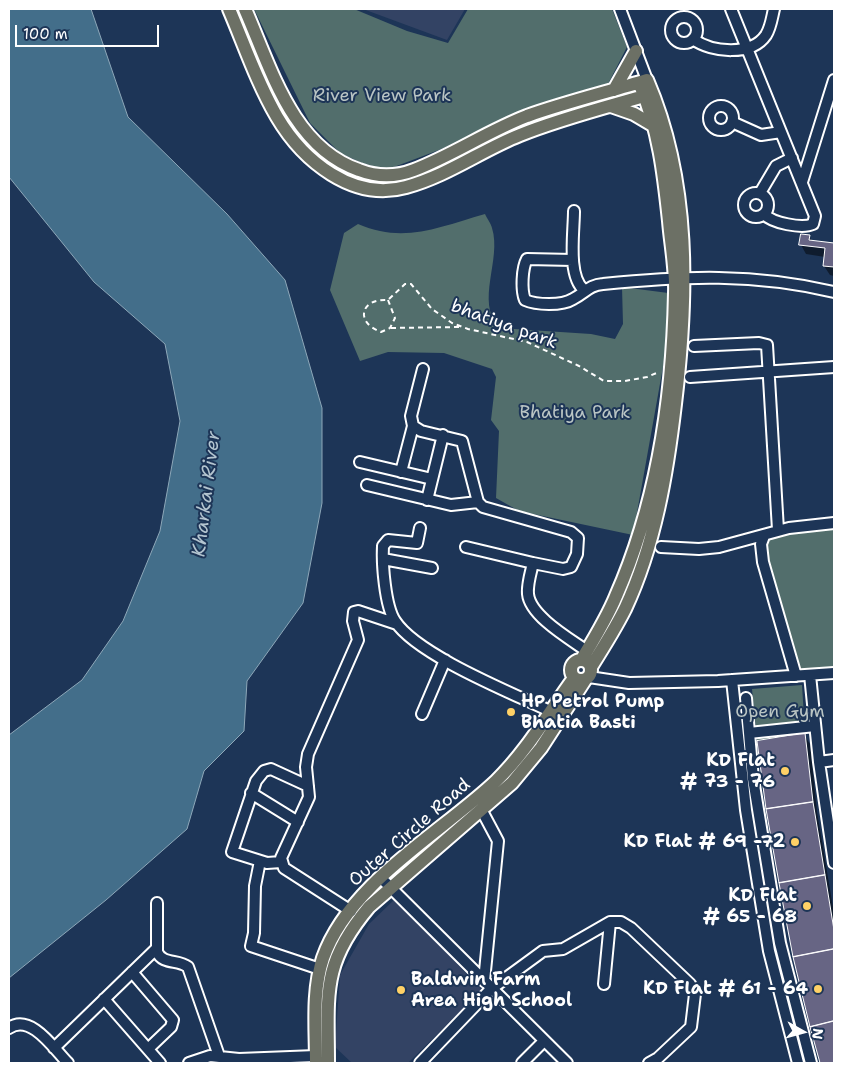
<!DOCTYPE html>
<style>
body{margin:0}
#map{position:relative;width:843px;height:1072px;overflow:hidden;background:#1d3557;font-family:"Shantell Sans",sans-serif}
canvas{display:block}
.frame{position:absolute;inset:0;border:10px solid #fff;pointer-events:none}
.north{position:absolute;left:778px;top:1007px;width:50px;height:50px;-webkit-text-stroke:4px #1d3557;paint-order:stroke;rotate:97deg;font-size:14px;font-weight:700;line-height:20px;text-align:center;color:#fff}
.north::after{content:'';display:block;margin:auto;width:18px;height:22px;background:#fff;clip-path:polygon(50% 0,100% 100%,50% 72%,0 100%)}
.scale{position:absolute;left:15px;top:25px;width:144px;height:22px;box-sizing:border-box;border:2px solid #fff;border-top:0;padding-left:6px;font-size:15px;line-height:18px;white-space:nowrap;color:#fff;-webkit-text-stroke:4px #1d3557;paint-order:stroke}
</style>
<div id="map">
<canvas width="843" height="1072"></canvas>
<div class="frame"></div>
<div class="north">N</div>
<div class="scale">100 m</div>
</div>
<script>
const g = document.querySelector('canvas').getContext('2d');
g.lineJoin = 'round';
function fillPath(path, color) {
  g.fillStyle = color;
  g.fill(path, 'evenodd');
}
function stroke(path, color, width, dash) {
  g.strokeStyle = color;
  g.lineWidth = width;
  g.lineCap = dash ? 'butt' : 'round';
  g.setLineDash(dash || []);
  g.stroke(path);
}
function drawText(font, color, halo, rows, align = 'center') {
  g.font = font + ' "Shantell Sans",sans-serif';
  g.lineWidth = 4;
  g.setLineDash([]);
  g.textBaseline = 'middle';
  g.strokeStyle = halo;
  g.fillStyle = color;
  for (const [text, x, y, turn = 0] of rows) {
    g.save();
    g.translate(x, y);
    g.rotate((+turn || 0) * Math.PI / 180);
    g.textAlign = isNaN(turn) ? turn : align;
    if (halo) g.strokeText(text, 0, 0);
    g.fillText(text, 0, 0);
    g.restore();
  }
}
const built = new Path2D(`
 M363 9H465L447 40Z
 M395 899 482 990 408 1063H352L335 1047 340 975 369 924Z`);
const green = new Path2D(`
 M254 9H354L407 31 448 43 468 9H612L627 47 608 84 539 106 439 150 386 170 362 163 340 153 310 123Z
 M485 214C487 219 491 223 492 228 502 260 475 301 499 328L591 334 615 339 623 324 622 287 676 294 633 535 519 511 496 498 499 431 491 420 496 377 492 369 444 353 388 352 360 361 330 290 344 233 358 224C404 244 439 227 485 214Z
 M834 526V669L797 673 761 548C778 528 809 529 834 526Z
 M802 685 805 733 757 741 752 689Z`);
const water = new Path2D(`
 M9 9H91L128 117 227 214 285 280 322 408V503L303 603 247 681 244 731 204 771 187 829 106 900 9 978V735L82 680 123 621 160 531 180 421 165 344 94 282 9 177Z`);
const shadow = new Path2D(`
 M809 236 812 241 834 244V276L830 275 824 266 825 257 806 254 801 245Z
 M804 735 810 744 817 812 834 913V1063H821L811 1026Z`);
const building = new Path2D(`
 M801 234 810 235 809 240 834 243V267L823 266 825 248 799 245Z
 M805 733 813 802 766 809 757 741Z
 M813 802 825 875 779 883 766 809Z
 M825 875 834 930V949L793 957 779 883Z
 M834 949V1021L810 1027 793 957Z
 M834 1021V1063H820L810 1027Z`);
const path = new Path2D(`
 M388 300 395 318 390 328 381 332C354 322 361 298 388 300L405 284H411L432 309 452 323 468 329 527 342 579 366 604 381H625L647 377 659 372
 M391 328 461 327`);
const minor = new Path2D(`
 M620 9 647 80
 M731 9 815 216 813 224C802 229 772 223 764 214
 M671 30a13 13 0 1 1 26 0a13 13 0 1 1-26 0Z
 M693 39C712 53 752 56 766 35 771 27 772 17 774 9
 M709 118a12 12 0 1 1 24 0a12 12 0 1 1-24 0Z
 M732 122 761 135 781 132
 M802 182 834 80
 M744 205a12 12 0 1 1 24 0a12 12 0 1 1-24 0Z
 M760 193 776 166 792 158
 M574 211C574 232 567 276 584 290
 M573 260 527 259C522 268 521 290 525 300 536 305 562 306 573 299 585 293 589 285 603 284 684 276 754 273 834 292
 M694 346 759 343 767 345 778 530
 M423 369 411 416 413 426 421 431 462 441 478 502 483 507 571 532 578 538 577 554 571 567 563 569 533 563C531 572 527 584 528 594 530 616 570 639 587 651
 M690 377 834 367
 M360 462 432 479
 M401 472 413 426
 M367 485 451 505 478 502
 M427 500 443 435
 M420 528 417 543 388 540 383 546C382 564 385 606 395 621 417 655 512 693 550 711
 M764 536 761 544 763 562 796 676
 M466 547 533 563
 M661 547 699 549 719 547 789 528 834 523
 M383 559 432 568
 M810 675 819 762 834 863
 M589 677 629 683 718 681 834 673
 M732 680 746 810 769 951 798 1063
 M746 698 753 779 780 943 811 1063
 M422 714 445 660
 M749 733 815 726
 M819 762 834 760
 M251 793 298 822
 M482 811 498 841 484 981
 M260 861 255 886 254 933 251 946 320 969
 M281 862 267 863 232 852 256 781 264 771 271 769 308 786
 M381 878 567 1063
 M157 903V952C163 965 178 959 188 967L219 1056
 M351 911 284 868 281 858 309 797 306 767 308 754 358 640 353 621 354 612 358 611 397 624
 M132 972 173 1020 171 1027 148 1049
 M604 984 610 922
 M104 999 160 1063
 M9 1028C31 1013 54 1049 68 1063
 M54 1048 157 948
 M189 1063 210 1056 239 1059 316 1056
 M420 1063 491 989 543 951 563 949 610 922H621L631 928 690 984 695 994 691 1027 658 1058 649 1063
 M522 1063 544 1041`);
const major = new Path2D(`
 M229 9C244 44 257 83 277 117 303 161 353 202 406 187 447 176 482 150 520 135 562 118 607 107 651 94
 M245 9C271 68 292 147 359 170 377 177 396 177 414 170 453 155 488 131 527 116 566 102 608 92 647 80 691 182 688 296 675 404 667 473 655 545 625 609 615 629 603 648 591 667
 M614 90 636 51
 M611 106 634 114 656 127
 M582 659C594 639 607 618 616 596 658 501 673 396 675 293 676 269 671 245 669 221 664 174 659 130 640 85
 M571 670a10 10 0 1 1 20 0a10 10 0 1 1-20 0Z
 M316 1063C316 1028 312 991 323 958 349 883 441 833 496 781 527 751 549 712 574 678
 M328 1063C328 994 321 964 369 907L512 783 541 748 585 680`);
const markers = [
 [511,712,5,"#ffd166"],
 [785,771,5,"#ffd166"],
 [795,842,5,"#ffd166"],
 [807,906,5,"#ffd166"],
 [818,989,5,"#ffd166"],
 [401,990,5,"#ffd166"]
];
const parkNames = [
 ["River View Park",382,96],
 ["Bhatiya Park",575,413],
 ["Open Gym",780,712]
];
const streetNames = [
 ["bhatiya park",504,325,20],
 ["Outer Circle Road",410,833,-41]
];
const poiNames = [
 ["HP Petrol Pump",521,702,"left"],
 ["Bhatia Basti",521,723,"left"],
 ["KD Flat",775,761],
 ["# 73 - 76",775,782],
 ["KD Flat # 69 -72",785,842],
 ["KD Flat",797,896],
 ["# 65 - 68",797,917],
 ["Baldwin Farm",411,980,"left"],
 ["Area High School",411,1001,"left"],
 ["KD Flat # 61 - 64",808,989]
];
const waterNames = [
 ["Kharkai River",207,494,-83]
];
fillPath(built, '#334364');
fillPath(green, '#526e6c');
fillPath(water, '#436e8a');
stroke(water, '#8ea8b9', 1);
fillPath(shadow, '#0007');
fillPath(building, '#676584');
stroke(building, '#fff', 1);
stroke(minor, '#fff', 14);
stroke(major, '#fff', 16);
stroke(path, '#fff', 2, [5, 4]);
stroke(minor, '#1d3557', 10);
stroke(major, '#6c7065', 12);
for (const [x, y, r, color] of markers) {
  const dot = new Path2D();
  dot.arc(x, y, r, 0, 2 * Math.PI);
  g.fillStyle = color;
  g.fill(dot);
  stroke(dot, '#1d3557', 2);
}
drawText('18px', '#bac5c4', '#1d3557', parkNames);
drawText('18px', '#fff', '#1d3557', streetNames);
drawText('bold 18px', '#fff', '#1d3557', poiNames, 'right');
drawText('italic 19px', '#b4c5d0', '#1d3557', waterNames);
</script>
